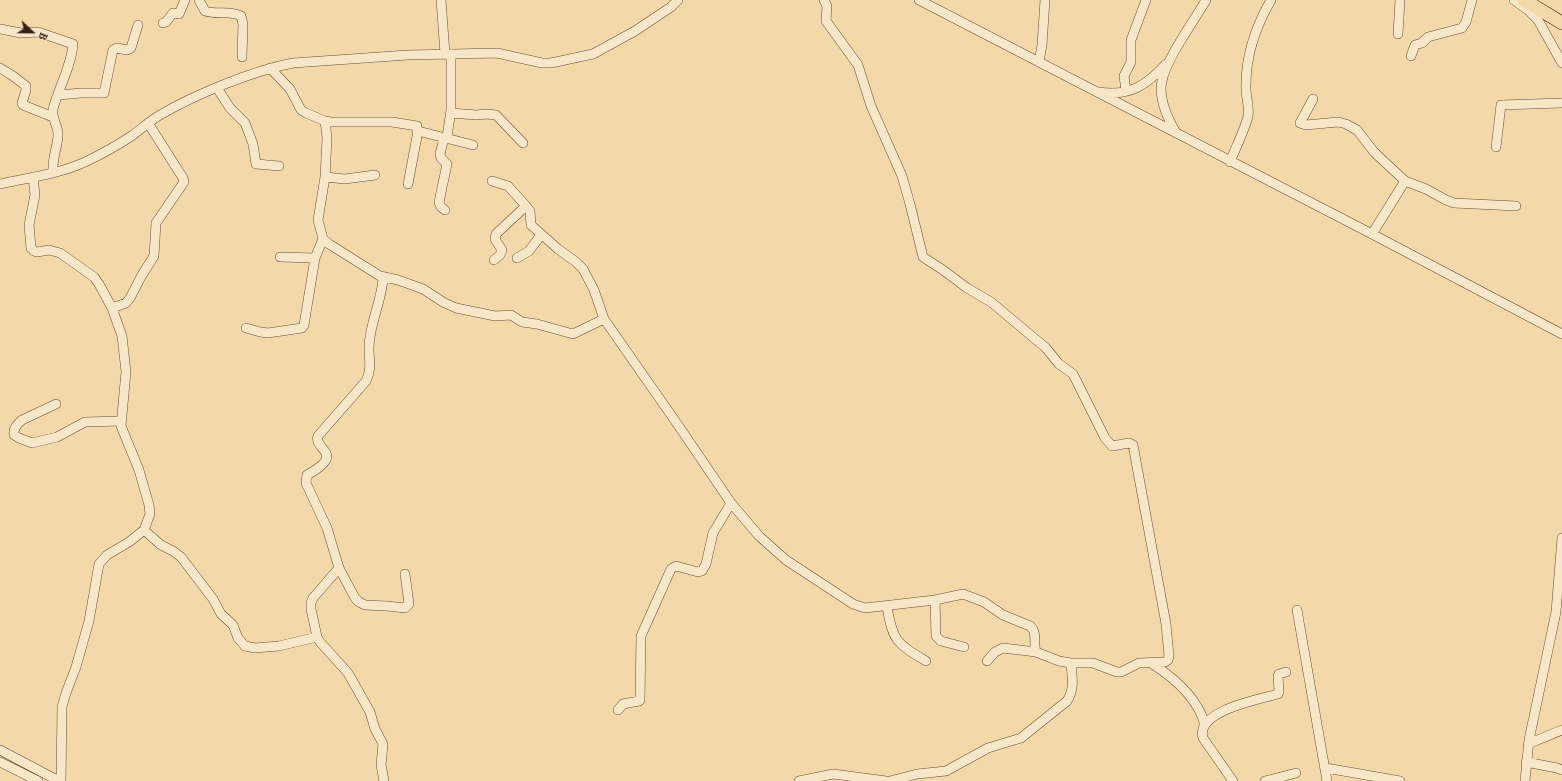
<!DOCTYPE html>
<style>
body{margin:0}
#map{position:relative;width:1562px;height:781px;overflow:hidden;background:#f3d8a9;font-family:"EB Garamond",serif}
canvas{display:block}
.north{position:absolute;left:12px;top:12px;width:40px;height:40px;-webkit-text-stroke:3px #f7e6c7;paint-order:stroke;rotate:112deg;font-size:11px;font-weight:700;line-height:16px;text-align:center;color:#372013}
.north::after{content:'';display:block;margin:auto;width:14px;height:18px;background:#372013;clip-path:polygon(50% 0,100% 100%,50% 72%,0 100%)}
</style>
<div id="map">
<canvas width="1562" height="781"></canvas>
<div class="north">B</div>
</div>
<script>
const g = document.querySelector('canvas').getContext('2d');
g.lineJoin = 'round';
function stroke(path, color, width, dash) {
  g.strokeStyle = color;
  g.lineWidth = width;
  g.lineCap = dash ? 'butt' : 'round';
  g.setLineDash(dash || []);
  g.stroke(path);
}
const minor = new Path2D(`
 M199 0 205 11C217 15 230 10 241 16L243 24 242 57
 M441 0 445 54
 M919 0 1372 234 1562 334
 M1514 0 1528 10 1538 20 1562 63
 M163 23 166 22 173 13 179 14 185 0
 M0 29 21 33 38 32 73 44C72 64 58 90 53 109 51 119 59 126 58 136 57 149 52 158 53 172
 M1398 34 1400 0
 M1411 56 1415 45 1422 43 1428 37 1462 28 1466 22 1472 0
 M1039 62 1042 45 1045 0
 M0 68 13 76 26 86V90L22 103 23 105 53 117
 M270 68 290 89 301 110 306 113 325 121 331 122H392L417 126V132
 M217 88 230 108 245 123 253 144 256 164 279 166
 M1126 91 1124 76 1131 62V40L1146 0
 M1099 92C1129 97 1147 85 1166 64
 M59 95 81 93H104L113 50 117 48 127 50 131 48 138 25
 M1313 99 1300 123 1306 125 1338 122 1346 124 1357 130 1374 152 1405 181 1426 189 1446 200 1454 203 1516 206
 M451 113 476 115 487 114 496 115 523 143
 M325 121 327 138 325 177 318 220 323 239 329 244 380 276 398 280 423 289 443 302 456 308 495 316 511 315 522 322 537 324 573 334 604 319
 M1176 133C1168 119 1158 98 1162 81 1166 59 1194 21 1206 0
 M1496 147 1501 105 1562 103
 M1230 162C1235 149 1246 127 1248 116 1250 109 1245 93 1246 85 1246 55 1256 26 1271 0
 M33 177 35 195 29 225 31 248 34 251 37 252 49 250 60 253 94 277 99 284 112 308 122 336 126 372 121 426 139 470 149 505 150 514 144 530 129 542 107 555 99 564 89 621 76 667 66 693 62 707 61 781
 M325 177 345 179 375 175
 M492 181 508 186 526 206 530 211 531 225 558 249 576 262 583 269 594 290 604 319 678 425 731 503 759 536 786 560 853 604 865 608 935 600 963 594 984 602 1003 615 1030 626C1038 633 1033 643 1036 652L1059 661 1071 663H1093L1117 672H1121L1139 663 1165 662 1168 660 1169 656 1166 624 1133 445 1129 443 1112 446 1105 438 1073 374 1059 364 1046 348 991 302 967 288 943 270 923 257 910 204 902 176 871 106 858 65 826 21 827 6 824 0
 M0 184C28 178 59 174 85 162 102 154 118 145 133 135 142 128 150 121 160 115 196 94 252 71 293 63L408 55 497 53 542 63H551L593 54 635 31 671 7 678 0
 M408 184 418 131 473 145
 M445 210 441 207 439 202 447 164 441 158 440 154 443 142 447 137 451 110V54
 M1372 234 1405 181
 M280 257 315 258
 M517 258 529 251 541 235
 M494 260 500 255 502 250 495 239 496 234 526 206
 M383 278C382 301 369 324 369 348 369 361 372 369 366 381L318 436C313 450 347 453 307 475L306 483 327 528 339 568 355 598 359 602 365 605 387 606 405 608 409 604 405 574
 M112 308 126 303 130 298 142 275 154 256 156 223 184 182 183 178 148 123
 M246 328 260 332 268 333 302 328 304 325 315 258 323 239
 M56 404 22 420C17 424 13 429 14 435L19 438 32 443 57 437 85 422 121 421
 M144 530 161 545 173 551 181 557 213 599 221 614 233 625 238 638 245 646 255 648 279 646 317 637
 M339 568 313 598 311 603V609L317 637 320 642 348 673 370 712 375 729 383 744 381 765 384 781
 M935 600 936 636 941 641 964 647
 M887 607C893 641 896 643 926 661
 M1297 610 1327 781
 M987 661 995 652 1003 648 1036 652
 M1151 663C1173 677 1198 698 1205 725
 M618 710 623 704 639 701 640 700 641 636 671 569 676 566 698 572 702 571 706 564 713 533 731 503
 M1528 744 1562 730
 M0 750 59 781
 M0 762 38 781
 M1526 762 1557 768 1562 770
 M1326 768 1400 781
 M799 781 833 774 886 781
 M890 781 917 774 946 771 988 748 1021 738 1067 701C1075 689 1072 677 1071 663
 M1233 781 1203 738C1195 711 1260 699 1278 694L1279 692 1278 676 1279 674 1286 672
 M1265 781 1296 773
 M1525 781 1529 740 1556 612 1562 538`);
const highway = new Path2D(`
 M1524 0 1562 23`);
stroke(minor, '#664e38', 10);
stroke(highway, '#372013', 14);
stroke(minor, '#f7e6c7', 9);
stroke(highway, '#f3d8a9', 13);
</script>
